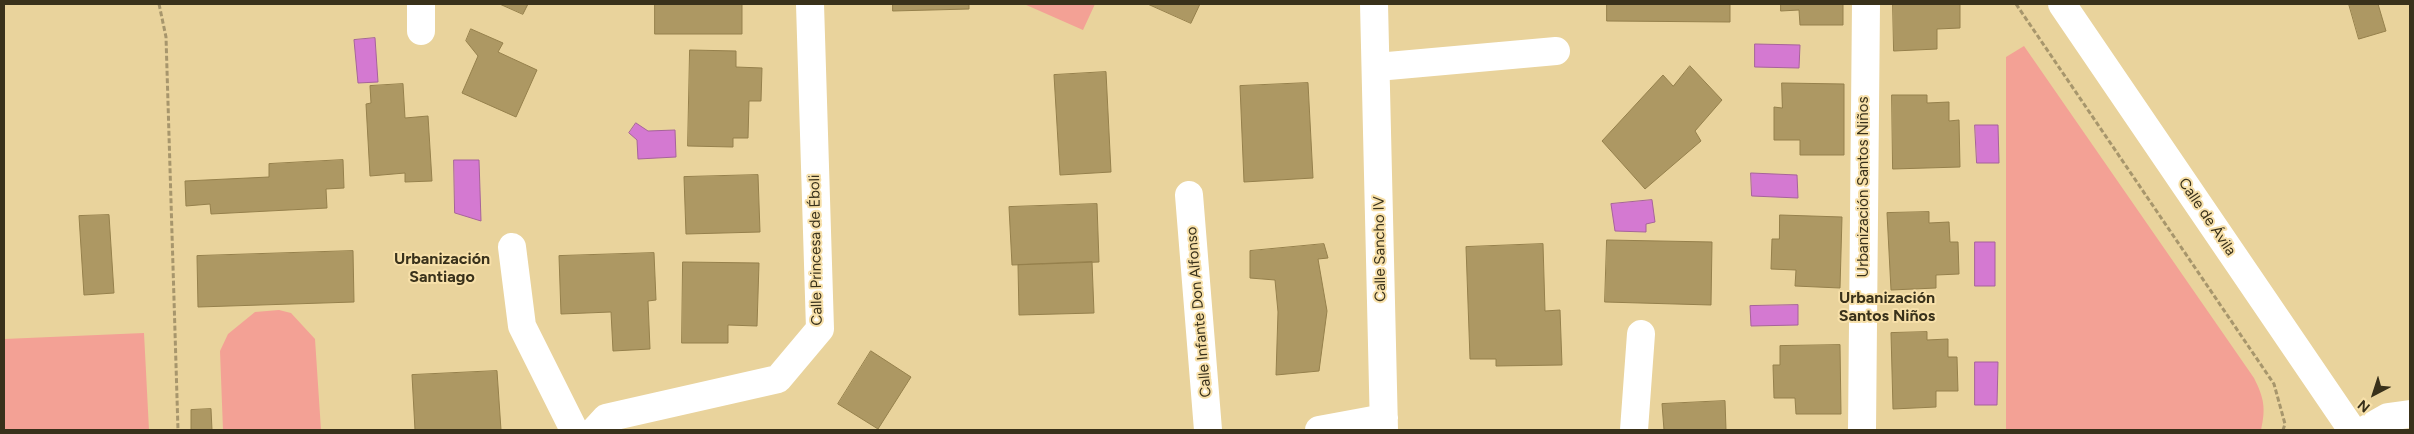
<!DOCTYPE html>
<meta charset="utf-8">
<style>
body{margin:0}
#map{position:relative;width:2414px;height:434px;overflow:hidden;background:#e9d39c;font-family:Figtree,sans-serif}
canvas{display:block}
.frame{position:absolute;inset:0;border:5px solid #39311b;pointer-events:none}
.north{position:absolute;left:2349px;top:369px;width:50px;height:50px;-webkit-text-stroke:4px #f7e0a9;paint-order:stroke;rotate:220deg;font-size:14px;font-weight:700;line-height:20px;text-align:center;color:#39311b}
.north::after{content:'';display:block;margin:auto;width:18px;height:22px;background:#39311b;clip-path:polygon(50% 0,100% 100%,50% 72%,0 100%)}
</style>
<div id="map">
<canvas width="2414" height="434"></canvas>
<div class="frame"></div>
<div class="north">N</div>
</div>
<script>
const g = document.querySelector('canvas').getContext('2d');
g.lineJoin = 'round';
function fillPath(path, color) {
  g.fillStyle = color;
  g.fill(path, 'evenodd');
}
function stroke(path, color, width, dash) {
  g.strokeStyle = color;
  g.lineWidth = width;
  g.lineCap = dash ? 'butt' : 'round';
  g.setLineDash(dash || []);
  g.stroke(path);
}
function drawText(font, color, halo, rows, align = 'center') {
  g.font = font + ' Figtree,sans-serif';
  g.lineWidth = 4;
  g.setLineDash([]);
  g.textBaseline = 'middle';
  g.strokeStyle = halo;
  g.fillStyle = color;
  for (const [text, x, y, turn = 0] of rows) {
    g.save();
    g.translate(x, y);
    g.rotate((+turn || 0) * Math.PI / 180);
    g.textAlign = isNaN(turn) ? turn : align;
    if (halo) g.strokeText(text, 0, 0);
    g.fillText(text, 0, 0);
    g.restore();
  }
}
const green = new Path2D(`
 M1024 4H1095L1083 30Z
 M2024 46 2254 378C2264 398 2266 408 2261 430H2006V57Z
 M279 310 291 313 315 339 321 430H223L220 351 228 334 255 312Z
 M144 333 149 430H4V339Z`);
const water = new Path2D(`
 M375 38 378 82 358 83 354 40Z
 M1755 44 1800 45 1799 68 1755 67Z
 M636 123 648 131 675 130 676 157 638 159 637 140 629 133Z
 M1975 125H1998L1999 163H1977Z
 M454 160H479L481 221 455 213Z
 M1751 173 1797 175 1798 198 1752 196Z
 M1652 200 1655 222 1646 224V232L1615 231 1611 204Z
 M1975 242H1995V286H1975Z
 M1798 305V325L1751 326 1750 306Z
 M1975 362H1998L1997 405H1975Z`);
const building = new Path2D(`
 M500 4H528L523 14Z
 M655 4H742V34H655Z
 M893 4H969V9L893 11Z
 M1148 4H1200L1191 23Z
 M1607 4H1730V22L1607 21Z
 M1781 4H1843V25H1800L1799 10 1781 11Z
 M1893 4H1960V28L1937 29V49L1894 51Z
 M2349 4H2378L2386 31 2359 39Z
 M471 29 503 43 498 52 537 70 516 117 462 93 478 56 466 41Z
 M690 50 736 51V67L762 68 761 101H749L748 138H733V147L688 146Z
 M1690 66 1722 100 1695 131 1701 141 1645 189 1602 141 1663 75 1673 86Z
 M1106 72 1111 172 1060 175 1054 75Z
 M1308 83 1313 178 1244 182 1240 86Z
 M1782 83 1844 84V155H1800V140H1774V107L1782 108Z
 M403 84 405 118 428 116 432 181 405 182V173L370 176 366 104 371 103 370 86Z
 M1892 95H1927V103L1949 102V121L1959 120 1960 167 1893 169Z
 M343 160 344 188 326 189 327 208 211 214 210 204 186 206 185 181 269 177V164Z
 M758 175 760 232 686 234 684 177Z
 M1097 204 1099 262 1012 265 1009 207Z
 M1929 212V223L1949 222 1950 242H1958L1959 274 1936 275V288L1891 290 1887 213Z
 M109 215 114 293 84 295 79 216Z
 M1780 215 1842 217 1840 288 1795 286 1796 270 1771 269 1772 239H1779Z
 M1607 240 1712 242 1711 305 1605 302Z
 M1324 244 1328 258 1318 259 1327 311 1319 371 1276 375 1278 312 1275 280 1250 278V251Z
 M1543 244 1545 311 1560 310 1562 365 1496 366V359H1470L1466 247Z
 M353 251 354 302 198 307 197 256Z
 M654 253 656 300 648 301 650 349 613 351 611 312 561 314 559 256Z
 M683 262 759 263 757 326 728 325V343H682Z
 M1092 262 1094 313 1019 315 1018 265Z
 M1927 332V340L1948 339V357H1957L1958 391H1936V407L1893 409 1891 333Z
 M1840 345 1841 414H1796L1795 398H1774L1773 365H1780V346Z
 M871 351 911 377 878 429 838 404Z
 M497 371 501 430H415L412 375Z
 M1725 401 1726 430H1664L1662 404Z
 M211 409 212 430H191V410Z`);
const path = new Path2D(`
 M159 4 166 37 178 430
 M2016 4 2274 384 2285 424 2283 430`);
const minor = new Path2D(`
 M1374 4 1384 430
 M2062 4 2352 430
 M421 31V4
 M1377 67 1556 51
 M1189 195 1208 430
 M512 247 522 326 574 430
 M595 430 606 418 778 379 820 329 810 4
 M1319 430 1384 418
 M1634 430 1641 334
 M1862 430 1866 4
 M2365 430 2388 417 2410 414`);
const streetNames = [
 ["Urbanización Santos Niños",1864,187,-90],
 ["Calle de Ávila",2207,217,56],
 ["Calle Sancho IV",1380,249,-91],
 ["Calle Princesa de Éboli",816,250,-91],
 ["Calle Infante Don Alfonso",1199,312,-95]
];
const neighbourhoodNames = [
 ["Urbanización",442,259],
 ["Santiago",442,277],
 ["Urbanización",1887,298],
 ["Santos Niños",1887,316]
];
fillPath(green, '#f3a195');
fillPath(water, '#d479d1');
stroke(water, '#a6639a', 1);
fillPath(building, '#ad9863');
stroke(building, '#95804c', 1);
stroke(path, '#a7966c', 3, [5, 2.5]);
stroke(minor, '#fff', 28);
drawText('15px', '#39311b', '#f7e0a9', streetNames);
drawText('bold 16px', '#39311b', '#f7e0a9', neighbourhoodNames);
</script>
